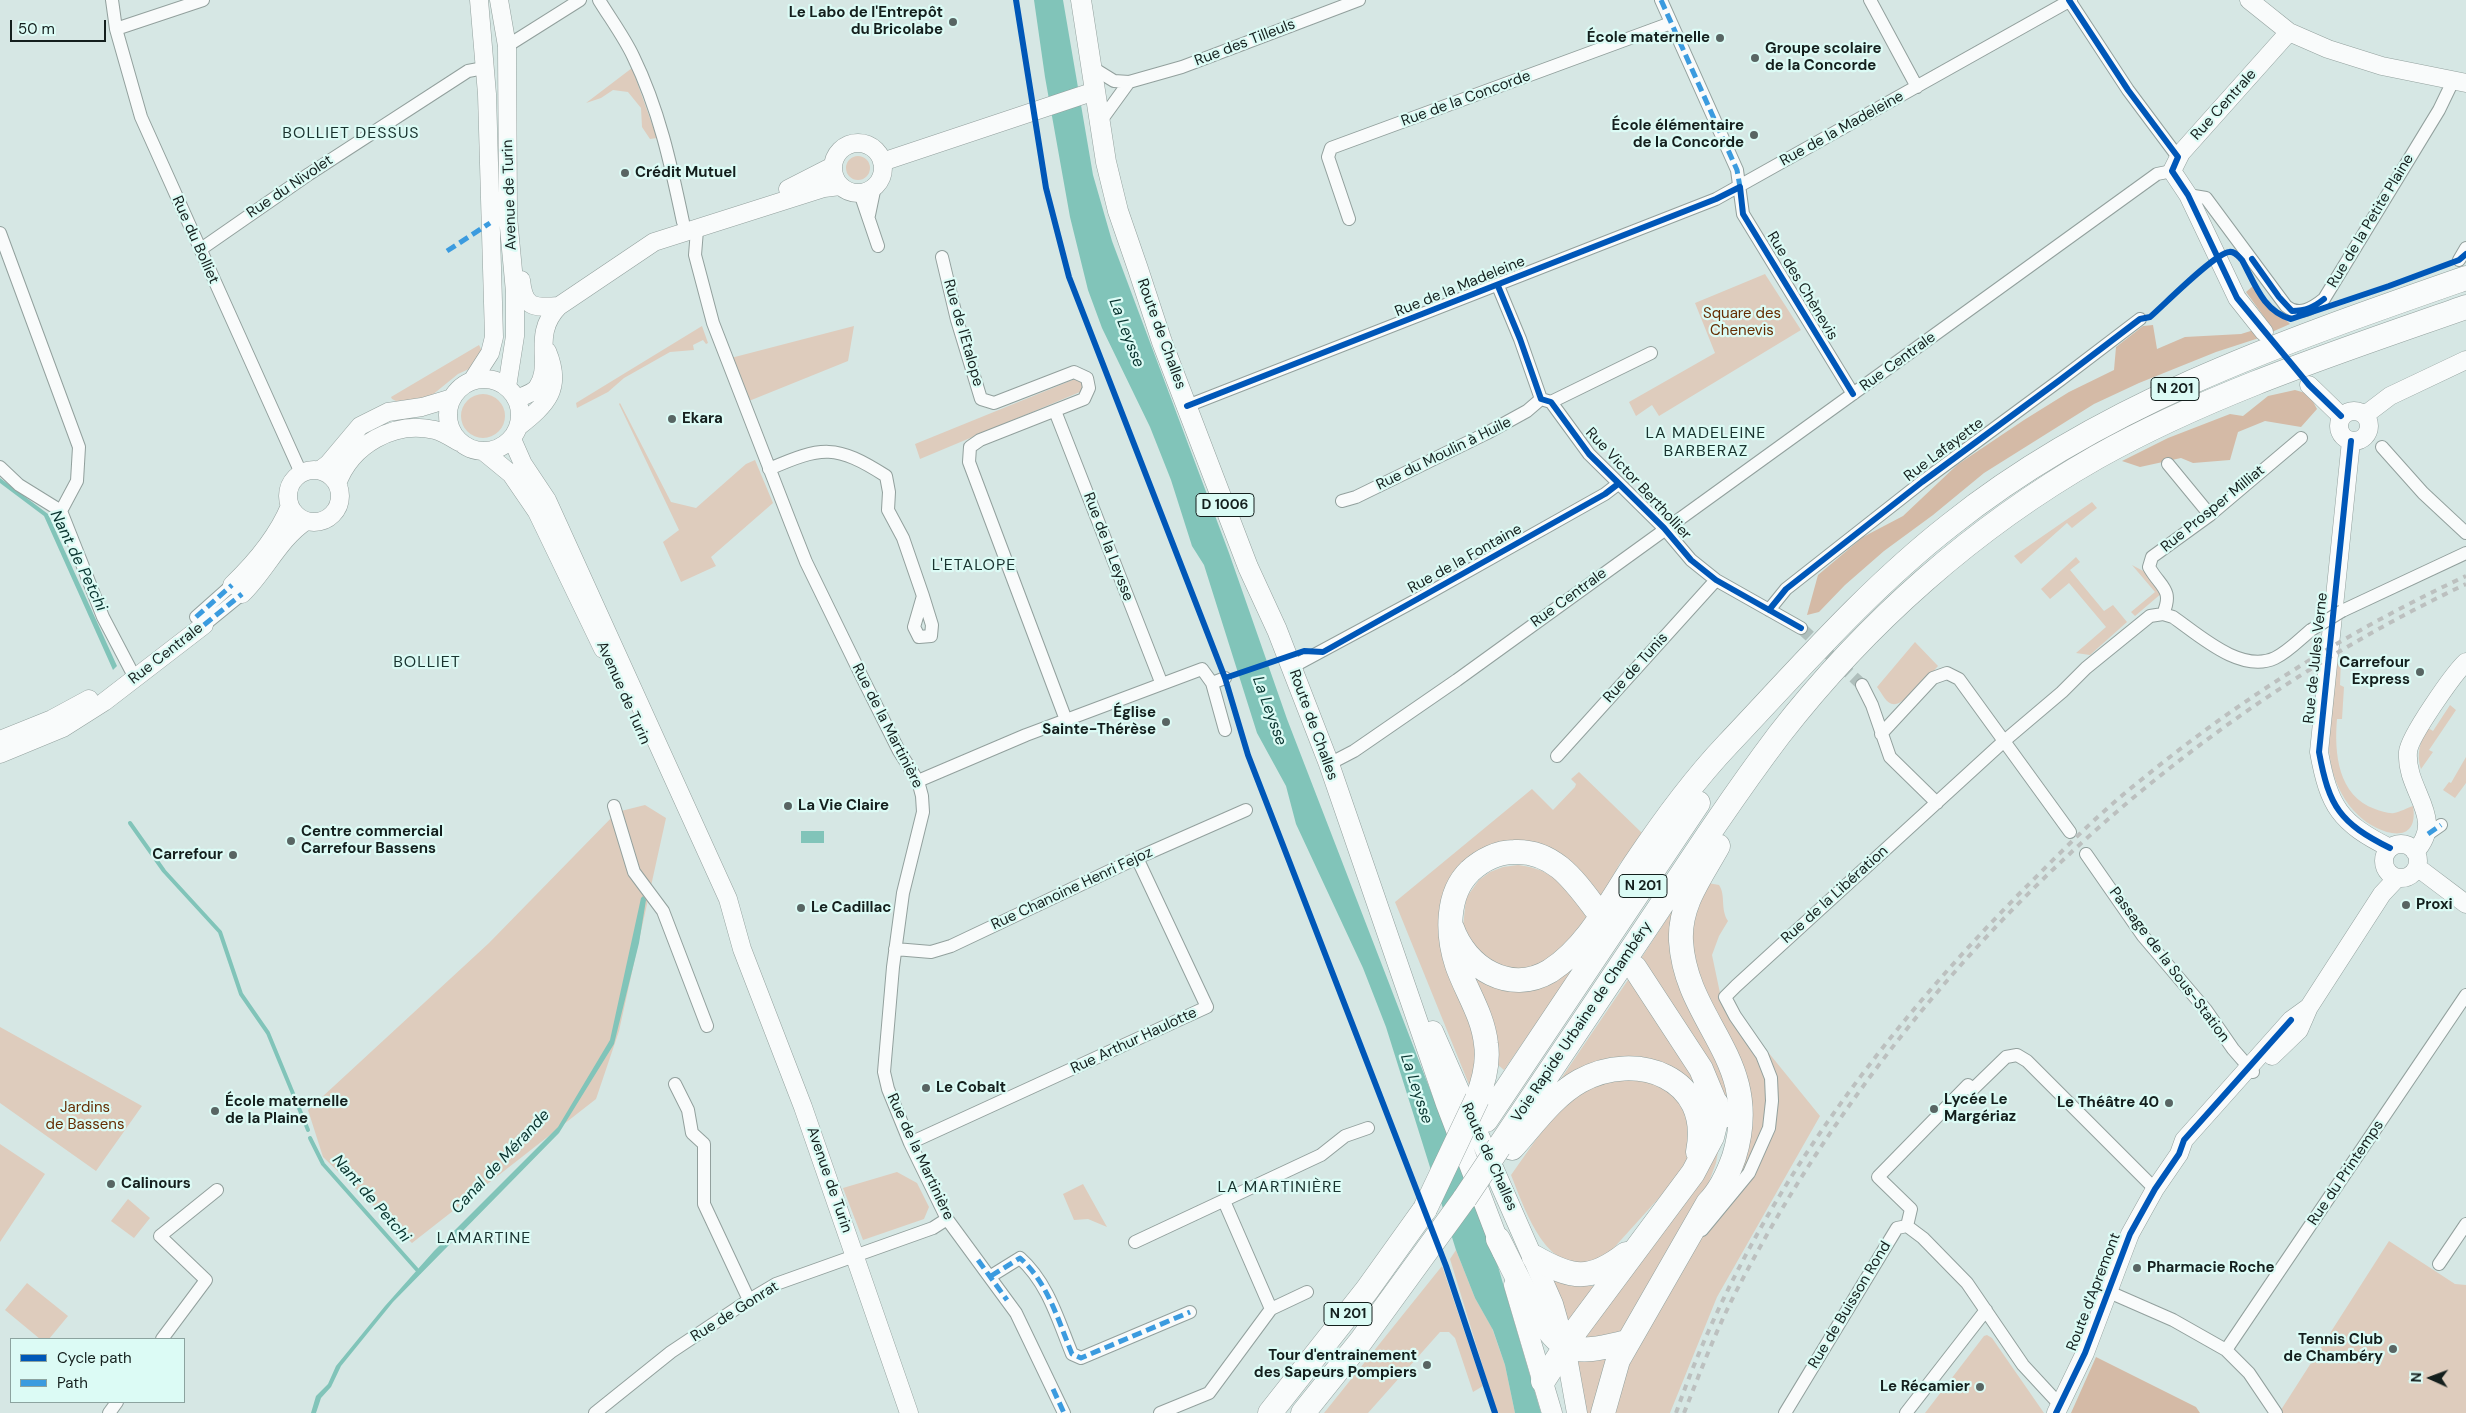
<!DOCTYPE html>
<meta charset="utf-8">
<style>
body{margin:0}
#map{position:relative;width:2466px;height:1413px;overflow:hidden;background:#d6e7e4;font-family:"DM Sans",sans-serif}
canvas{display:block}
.legend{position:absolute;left:10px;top:1338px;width:175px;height:65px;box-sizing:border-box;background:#dcfbf5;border:1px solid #8ca39f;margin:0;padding:6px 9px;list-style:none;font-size:15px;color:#141f1d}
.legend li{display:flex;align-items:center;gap:10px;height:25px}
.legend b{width:25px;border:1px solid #8ca39f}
.north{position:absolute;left:2406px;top:1353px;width:50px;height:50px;-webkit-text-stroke:4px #dcfbf5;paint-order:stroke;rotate:272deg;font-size:14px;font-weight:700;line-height:20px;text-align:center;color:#141f1d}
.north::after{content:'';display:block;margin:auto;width:18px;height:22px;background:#141f1d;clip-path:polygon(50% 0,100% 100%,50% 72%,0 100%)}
.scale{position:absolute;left:10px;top:20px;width:96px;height:22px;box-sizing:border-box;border:2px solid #141f1d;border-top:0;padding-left:6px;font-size:15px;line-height:18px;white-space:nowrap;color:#141f1d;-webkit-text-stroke:4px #dcfbf5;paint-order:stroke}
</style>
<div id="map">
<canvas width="2466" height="1413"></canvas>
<ul class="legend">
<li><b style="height:6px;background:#0057b8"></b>Cycle path</li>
<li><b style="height:6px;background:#3b9bdf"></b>Path</li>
</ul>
<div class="north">N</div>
<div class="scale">50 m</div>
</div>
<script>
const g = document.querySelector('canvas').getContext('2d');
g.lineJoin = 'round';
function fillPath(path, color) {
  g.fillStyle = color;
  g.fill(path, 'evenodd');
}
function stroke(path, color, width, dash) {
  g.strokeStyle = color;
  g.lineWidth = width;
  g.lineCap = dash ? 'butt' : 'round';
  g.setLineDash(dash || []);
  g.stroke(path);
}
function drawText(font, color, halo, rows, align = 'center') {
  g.font = font + ' "DM Sans",sans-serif';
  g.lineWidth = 4.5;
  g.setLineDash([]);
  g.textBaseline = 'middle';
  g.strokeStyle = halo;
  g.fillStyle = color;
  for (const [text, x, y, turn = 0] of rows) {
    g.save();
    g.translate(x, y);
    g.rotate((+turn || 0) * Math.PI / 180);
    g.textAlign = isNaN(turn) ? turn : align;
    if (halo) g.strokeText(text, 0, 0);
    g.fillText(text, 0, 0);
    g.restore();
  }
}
const green = new Path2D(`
 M632 68 657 138 650 139 642 127 641 108 628 92 613 90 601 98 586 103Z
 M846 168a12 12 0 1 1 24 0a12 12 0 1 1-24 0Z
 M1765 274 1801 330 1659 416 1652 405 1636 416 1629 402 1715 353 1695 303Z
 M702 326 708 343 706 344 703 340 693 345 694 350 670 352 624 378 608 392 577 408 576 403Z
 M854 326 848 361 744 403 727 359Z
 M479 345 482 351 471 368 458 374 431 396 409 400 396 401 392 399 391 397Z
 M1075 379H1082L1085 385 1080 392 920 459 915 444Z
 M461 416a22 22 0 1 1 44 0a22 22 0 1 1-44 0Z
 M620 403 671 502 696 508 746 464 755 460 773 503 711 557 716 566 681 582 663 542 679 530 619 404Z
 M2092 502 2097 508 2072 528 2067 523 2021 564 2014 556Z
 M2076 557 2080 562 2070 570 2104 611 2113 605 2127 622 2090 655 2076 653 2106 627 2069 583 2050 599 2041 589Z
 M2132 565 2145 572 2162 593 2135 616 2131 612 2155 592Z
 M1915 642 1938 666 1905 703 1902 701C1889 711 1884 696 1877 687Z
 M2341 659 2340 685 2344 687 2342 719H2337C2334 753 2338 796 2375 809 2381 811 2389 814 2394 813 2400 812 2407 808 2413 806 2420 849 2376 833 2358 815 2345 803 2336 785 2332 769 2324 735 2333 695 2336 661Z
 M2450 705 2456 710 2429 750 2433 752 2421 769C2416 756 2420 739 2428 728L2433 731Z
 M2466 757V783L2455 798 2443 790 2449 782 2451 783Z
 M1579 772 1642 833 1628 855 1620 863 1599 902 1561 856 1454 873C1412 939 1479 994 1479 1062 1479 1070 1473 1080 1470 1087L1395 902 1532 789 1553 810 1575 787 1576 784 1571 779Z
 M645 805 666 818 619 1031 596 1099 412 1243 323 1157 308 1110 489 943 617 812Z
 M1518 865C1555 869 1567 889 1589 916L1572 942 1531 973 1482 962 1463 927 1466 898 1479 880 1490 872 1503 867Z
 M1708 883 1719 885C1726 895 1720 909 1728 921L1719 936 1712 955 1720 993 1820 1116 1717 1297 1670 1413H1609L1617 1384 1746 1138 1696 979 1689 931Z
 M1687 888 1680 911 1725 1066 1732 1133 1640 960Z
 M1598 934 1504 1070 1497 1064 1464 961 1505 988Z
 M1630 977 1701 1090 1708 1112 1669 1072 1554 1089Z
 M0 1027 142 1106 96 1171 0 1103Z
 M1613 1077 1658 1082 1687 1110 1688 1157 1676 1179 1611 1251C1552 1292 1528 1217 1511 1175L1554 1114 1583 1090Z
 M0 1144 45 1174 0 1242Z
 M1719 1145 1716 1163 1707 1187 1624 1329 1615 1336 1580 1341 1707 1172Z
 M897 1172 917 1183 929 1207 924 1219 863 1240 843 1188Z
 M1083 1184 1107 1227 1088 1219 1074 1220 1063 1194Z
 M128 1199 150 1218 134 1238 111 1221Z
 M2389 1241 2455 1284 2466 1285V1413H2279Z
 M1456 1250 1475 1298 1492 1328 1505 1365 1515 1413H1497L1450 1259Z
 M1442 1266 1483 1386 1473 1392 1455 1338 1449 1332H1440L1368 1413H1324Z
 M1552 1279 1574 1285 1595 1286 1569 1326Z
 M27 1283 68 1316 49 1339H40L5 1310Z
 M1987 1335 1992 1338 2044 1413H1925L1984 1336Z
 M1614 1355 1595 1413H1585L1577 1359Z`);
const forest = new Path2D(`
 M2253 286 2290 324 2256 339 2216 352 2139 383 2094 404 1984 473 1933 515 1884 551 1845 585 1819 612 1807 615 1818 575 1863 537 1903 516 1957 465 2024 420 2069 392 2114 370 2116 347 2143 326 2153 325 2157 349 2185 337 2241 334 2270 325 2246 292Z
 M2295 390 2309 394 2317 409 2301 427 2265 421 2238 432 2230 460 2193 463 2181 458 2140 467 2122 461 2168 438 2230 414 2243 416 2268 396Z
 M2096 1357 2196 1407 2200 1413H2071Z`);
const water = new Path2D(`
 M1034 0H1063L1093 175 1112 241 1229 553 1287 719 1497 1263 1541 1413H1515L1505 1365 1493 1330 1475 1298 1456 1250 1386 1027 1363 968 1296 824 1286 786 1257 733 1204 565 1192 546 1171 480 1150 427 1102 328 1088 290 1070 217 1045 77Z
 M0 478 48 514 117 666 113 670 44 516 0 483Z
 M801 831H824V843H801Z
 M643 896 646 900 639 943 614 1044 559 1133 393 1302 341 1366 331 1387 321 1398 316 1413H311L316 1396 328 1384 336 1366 385 1306 434 1251 558 1127 610 1040 641 898Z`);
const stream = new Path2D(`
 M130 823 164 871 220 932 241 994 268 1033 308 1130
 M310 1138 323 1164 419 1272`);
const streetTunnel = new Path2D(`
 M1801 628 1862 685`);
const street = new Path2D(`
 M112 0 116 29 141 117 301 473
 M599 0C610 18 624 37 633 56 659 109 671 165 683 222
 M1661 0 1737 170 1743 214 1853 394
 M1870 0 1917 87
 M2069 0 2128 90 2178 157
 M116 29 203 0
 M507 46 580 0
 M1093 68 1114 81 1129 82 1182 67 1359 0
 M1100 122 1129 82
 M860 193 878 246
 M2188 195 2206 198 2286 306C2299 317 2313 308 2324 299L2439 110 2453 81
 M869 215 875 186
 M1349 219 1328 157 1331 148 1671 23
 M697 230 695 255 713 323 791 524 806 562 863 679 899 751 918 781 922 796 923 812 903 893 893 967 884 1072 888 1089 910 1143 947 1219 1016 1313 1064 1413
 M0 233 79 447 77 481 61 511
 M201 249 309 174 468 71 484 68
 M942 257 957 320 981 399 994 403 1074 372 1087 378 1089 388 1084 399 980 440 970 447 969 462 1066 720
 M2459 260 2466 248
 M1498 286 1520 339 1541 399 1551 402 1589 454 1664 528 1691 560 1716 580 1801 628
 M1551 402 1651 353
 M1187 406 1716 199 2071 0
 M1055 411 1161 682
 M2382 447 2423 493 2466 533
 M2168 464 2210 515
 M0 467 19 485 61 511 103 617 135 678
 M769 469C822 446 836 444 886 476L889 492 888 510 903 538 923 596 914 627 919 637 931 636 932 625 923 596
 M1342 501 1356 497 1487 433 1527 411 1541 399
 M1769 610 1786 589 1922 482 2060 380 2140 319
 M2342 611 2466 553
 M2163 614C2174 589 2160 587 2149 567L2152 557 2210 515 2301 438
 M196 617 232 585
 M204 625 242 594
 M1292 667 1420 598 1605 494 1618 484
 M1212 683 1225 678
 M1862 685 1872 705 1890 757 1937 803
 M1881 734 1933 678 1947 673 1959 679 2070 832
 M1557 756 1716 580
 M1329 764 1354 751 1457 680 2157 174 2172 171
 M918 781 1026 735 1202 669 1212 683 1225 730
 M614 806 634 872 663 911 707 1026
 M2428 834 2441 825
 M2086 854 2143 936 2206 1010 2233 1049 2253 1072
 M895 949 931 952 951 946 1137 858 1246 810
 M675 1084 688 1110 692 1133 704 1144V1204L749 1300
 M910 1143 1207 1007 1137 858
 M1907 1226 1911 1209 1878 1177 1968 1085 1972 1090 2006 1057 2017 1055 2027 1061 2155 1189
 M1702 1230 1749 1173 1769 1128 1772 1101 1771 1078 1762 1055 1735 1016 1725 997 1736 986 2003 742 2062 692 2086 668 2150 616 2163 614 2173 617C2199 635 2241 674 2275 658 2288 652 2300 639 2311 630
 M1135 1242 1321 1155 1345 1136 1368 1128
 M2439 1264 2466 1224
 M991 1276 1020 1258C1048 1283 1058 1320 1072 1354L1081 1358 1190 1312
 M2109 1292 2173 1320 2226 1350 2249 1373 2276 1413
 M1271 1309 1307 1292
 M162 1339 206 1280 160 1236 217 1190
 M2226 1350 2466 995
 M109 1413 117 1402
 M595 1413 671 1352 749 1300 776 1284 933 1228 947 1219
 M1160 1413 1209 1393 1271 1309 1224 1201
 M1785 1413 1897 1228 1907 1226 1923 1238 1967 1283 2023 1365 2060 1405
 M1906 1413 1986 1310`);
const secondary = new Path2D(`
 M499 0 507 46 508 217 515 292V336L507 387
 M2249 0 2289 32 2328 49 2382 66 2466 83
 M833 168a25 25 0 1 1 50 0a25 25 0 1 1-50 0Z
 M882 162 1095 91
 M788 189 833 166
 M521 280C524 308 533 308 559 306
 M2264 332 2237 298 2188 195 2172 171 2181 153 2289 32
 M448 415a36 36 0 1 1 72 0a36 36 0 1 1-72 0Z
 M472 381 490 353 494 337 487 94 479 0
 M2309 385 2341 416
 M517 399C523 396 533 393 537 388 554 365 530 335 559 306L654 242 824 188 840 186
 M2339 426a15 15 0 1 1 30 0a15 15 0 1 1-30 0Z
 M2365 415 2390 396 2466 360
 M518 427C547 404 563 389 547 351
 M512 439 523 464 547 500 728 899 742 949 803 1107 909 1413
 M2351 441 2319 752C2329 807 2340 823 2390 848
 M483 451 511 474 537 512 603 649
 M288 496a26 26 0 1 1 52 0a26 26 0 1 1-52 0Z
 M320 470 328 464 360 426 388 412 422 407 452 398
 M337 484C351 445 394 420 435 430 443 432 452 438 459 442
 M232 585C254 564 278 535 290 506
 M242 594C265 572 279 539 306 521
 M0 740 52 719 89 699
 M0 754 63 728 104 702 204 625
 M2384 861a17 17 0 1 1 34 0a17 17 0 1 1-34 0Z
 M2415 852C2447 818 2405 791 2408 752 2409 737 2454 673 2466 662
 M2417 867 2466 904
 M2272 1056 2299 1030 2309 1007 2382 894 2397 878
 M2056 1413 2085 1353 2130 1234 2155 1189 2179 1154 2184 1140 2291 1020 2309 1007`);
const primary = new Path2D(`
 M1081 0 1106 162 1118 211 1138 269 1162 342 1248 567 1277 630 1329 764 1446 1104 1503 1253
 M1433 1031 1553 1304 1565 1346 1577 1413
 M1514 1285 1552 1413`);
const highway = new Path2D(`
 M1452 928C1466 968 1510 995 1550 971 1588 947 1611 900 1635 864 1663 822 1693 781 1727 745 1799 669 1867 590 1950 525 2101 404 2285 341 2466 278
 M1635 968 1701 1069 1721 1117
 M1477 1099C1484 1081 1489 1063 1486 1044 1483 1015 1466 991 1457 965 1447 935 1446 894 1470 871 1482 860 1498 852 1514 852 1553 850 1574 880 1595 908
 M1486 1120 1698 803
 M1499 1147C1552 1068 1605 989 1658 910 1697 851 1736 792 1779 735 1866 623 1974 527 2097 457 2213 392 2341 351 2466 307
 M1512 1148C1533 1125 1553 1096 1580 1081 1636 1050 1713 1077 1698 1152
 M1498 1239C1511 1263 1542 1336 1566 1346 1584 1354 1609 1346 1627 1342
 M1534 1257C1572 1279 1590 1282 1626 1254
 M1543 1381 1576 1330 1693 1173 1712 1137 1717 1117 1716 1103
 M1270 1413 1367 1290 1425 1209
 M1303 1413 1361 1341 1465 1198
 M1603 1413 1618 1360 1708 1203C1721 1190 1728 1174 1734 1157 1764 1061 1686 1024 1681 941 1679 904 1701 877 1718 846`);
const rail = new Path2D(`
 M1676 1413C1746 1213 1876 1038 2024 889 2061 852 2099 813 2141 780 2240 699 2350 630 2466 576
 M1684 1413C1701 1370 1718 1325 1740 1284 1898 982 2158 730 2466 584`);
const streetBridge = new Path2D(`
 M2311 630 2342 611`);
const highwayBridge = new Path2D(`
 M1465 1198 1499 1147
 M1425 1209 1477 1099`);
const quiet = new Path2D(`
 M1661 0 1737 170 1740 187
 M447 251 490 223
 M196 617 232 585
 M204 625 242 594
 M2428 834 2441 825
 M978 1260 1007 1300
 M991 1276 1020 1258C1048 1283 1058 1320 1072 1354L1081 1358 1190 1312
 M1053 1389 1064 1413`);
const cycleway = new Path2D(`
 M1016 0 1046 188 1069 277 1225 678 1248 755 1446 1266 1495 1413
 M2069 0 2128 90 2178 157 2172 171 2188 195 2237 298 2309 385 2341 416
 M2252 259 2279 297 2292 311C2306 311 2314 307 2324 299
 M1498 286 1520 339 1541 399 1551 402 1589 454 1664 528 1691 560 1716 580 1801 628
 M1187 406 1716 199 1740 187 1743 214 1853 394
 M2351 441 2319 752C2329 807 2340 823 2390 848
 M1769 610 1786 589 1922 482 2060 380 2140 319 2150 317C2163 306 2215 253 2229 252 2235 251 2238 256 2242 260 2255 284 2263 311 2291 319L2389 286 2459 260 2466 254
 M1225 678 1304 651 1323 652 1605 494 1618 484
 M2056 1413 2085 1353 2130 1234 2155 1189 2179 1154 2184 1140 2291 1020`);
const markers = [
 [953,22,5,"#586563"],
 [1720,38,5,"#586563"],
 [1755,58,5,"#586563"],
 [1754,135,5,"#586563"],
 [625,173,5,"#586563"],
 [672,419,5,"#586563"],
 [2420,672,5,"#586563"],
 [1166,722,5,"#586563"],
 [788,806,5,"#586563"],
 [291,841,5,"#586563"],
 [233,855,5,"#586563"],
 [2406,905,5,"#586563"],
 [801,908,5,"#586563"],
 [926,1088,5,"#586563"],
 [2169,1103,5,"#586563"],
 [1934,1109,5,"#586563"],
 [215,1111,5,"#586563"],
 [111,1184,5,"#586563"],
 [2137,1268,5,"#586563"],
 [2393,1349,5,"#586563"],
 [1427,1365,5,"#586563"],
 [1980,1387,5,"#586563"]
];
const shields = [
 [2175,389,48],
 [1225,505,58],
 [1643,886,48],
 [1348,1314,48]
];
const shieldNames = [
 ["N 201",2175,389],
 ["D 1006",1225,505],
 ["N 201",1643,886],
 ["N 201",1348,1314]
];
const poiNames = [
 ["Le Labo de l'Entrepôt",943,13,"right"],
 ["du Bricolabe",943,30,"right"],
 ["École maternelle",1710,38,"right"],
 ["Groupe scolaire",1765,49],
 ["de la Concorde",1765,66],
 ["École élémentaire",1744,126,"right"],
 ["de la Concorde",1744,143,"right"],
 ["Crédit Mutuel",635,173],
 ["Ekara",682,419],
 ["Carrefour",2410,663,"right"],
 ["Express",2410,680,"right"],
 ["Église",1156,713,"right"],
 ["Sainte-Thérèse",1156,730,"right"],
 ["La Vie Claire",798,806],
 ["Centre commercial",301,832],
 ["Carrefour Bassens",301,849],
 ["Carrefour",223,855,"right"],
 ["Proxi",2416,905],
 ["Le Cadillac",811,908],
 ["Le Cobalt",936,1088],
 ["Lycée Le",1944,1100],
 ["Margériaz",1944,1117],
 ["École maternelle",225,1102],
 ["de la Plaine",225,1119],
 ["Le Théâtre 40",2159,1103,"right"],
 ["Calinours",121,1184],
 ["Pharmacie Roche",2147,1268],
 ["Tennis Club",2383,1340,"right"],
 ["de Chambéry",2383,1357,"right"],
 ["Tour d'entrainement",1417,1356,"right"],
 ["des Sapeurs Pompiers",1417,1373,"right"],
 ["Le Récamier",1970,1387,"right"]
];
const streetNames = [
 ["Rue des Tilleuls",1245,43,-21],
 ["Rue de la Concorde",1466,99,-20],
 ["Rue Centrale",2224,105,-48],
 ["Rue de la Madeleine",1842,129,-29],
 ["Rue du Nivolet",290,187,-34],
 ["Avenue de Turin",510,195,-92],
 ["Rue de la Petite Plaine",2371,221,-59],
 ["Rue du Bolliet",195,240,66],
 ["Rue des Chènevis",1802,286,59],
 ["Rue de la Madeleine",1460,287,-22],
 ["Rue de l'Etalope",963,333,74],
 ["Route de Challes",1161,334,70],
 ["Rue Centrale",1898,362,-36],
 ["Rue Lafayette",1944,450,-37],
 ["Rue du Moulin à Huile",1444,454,-26],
 ["Rue Victor Berthollier",1638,484,47],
 ["Rue Prosper Milliat",2213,509,-39],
 ["Rue de la Leysse",1108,547,69],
 ["Rue de la Fontaine",1465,559,-29],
 ["Rue Centrale",1569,598,-36],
 ["Rue Centrale",166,654,-38],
 ["Rue de Jules Verne",2316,658,-84],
 ["Rue de Tunis",1636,668,-48],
 ["Avenue de Turin",623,693,66],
 ["Route de Challes",1313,725,70],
 ["Rue de la Martinière",887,726,63],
 ["Rue Chanoine Henri Fejoz",1072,889,-25],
 ["Rue de la Libération",1835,895,-42],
 ["Passage de la Sous-Station",2169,965,53],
 ["Voie Rapide Urbaine de Chambéry",1582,1022,-56],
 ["Rue Arthur Haulotte",1134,1041,-25],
 ["Rue de la Martinière",920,1157,65],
 ["Route de Challes",1489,1157,66],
 ["Rue du Printemps",2346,1173,-56],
 ["Avenue de Turin",829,1180,71],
 ["Route d'Apremont",2094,1292,-69],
 ["Rue de Buisson Rond",1850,1305,-59],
 ["Rue de Gonrat",735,1312,-32]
];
const parkNames = [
 ["Square des",1742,314],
 ["Chenevis",1742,331],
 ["Jardins",85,1108],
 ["de Bassens",85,1125]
];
const neighbourhoodNames = [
 ["BOLLIET DESSUS",351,134],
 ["LA MADELEINE",1706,434],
 ["BARBERAZ",1706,452],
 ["L'ETALOPE",974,566],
 ["BOLLIET",427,663],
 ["LA MARTINIÈRE",1280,1188],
 ["LAMARTINE",484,1239]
];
const waterNames = [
 ["La Leysse",1126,333,69],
 ["Nant de Petchi",78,561,64],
 ["La Leysse",1269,711,70],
 ["La Leysse",1416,1089,72],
 ["Canal de Mérande",501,1162,-47],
 ["Nant de Petchi",371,1199,49]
];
fillPath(green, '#deccbd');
fillPath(forest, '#d4baa6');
fillPath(water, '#81c4b9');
stroke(stream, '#81c4b9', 4);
stroke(streetTunnel, '#afbfbc', 12, [12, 6]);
stroke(street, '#92a09d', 14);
stroke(secondary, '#92a09d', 19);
stroke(primary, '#92a09d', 21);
stroke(highway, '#92a09d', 25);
stroke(street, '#f9fbfb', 12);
stroke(secondary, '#f9fbfb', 18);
stroke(primary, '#f9fbfb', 20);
stroke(highway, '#f9fbfb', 24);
stroke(rail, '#bcc0bf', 4, [6, 6]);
stroke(streetBridge, '#92a09d', 14, []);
stroke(highwayBridge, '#92a09d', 25, []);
stroke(streetBridge, '#f9fbfb', 12);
stroke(highwayBridge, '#f9fbfb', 24);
stroke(quiet, '#3b9bdf', 5, [10, 5]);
stroke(cycleway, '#0057b8', 6);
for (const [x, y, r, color] of markers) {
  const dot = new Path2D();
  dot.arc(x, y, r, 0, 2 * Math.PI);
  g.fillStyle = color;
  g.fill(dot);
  stroke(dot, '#dcfbf5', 2);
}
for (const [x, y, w] of shields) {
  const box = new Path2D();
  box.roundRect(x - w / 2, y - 11.5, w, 23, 4);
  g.fillStyle = '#dcfbf5';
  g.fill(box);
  stroke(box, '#141f1d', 1);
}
drawText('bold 14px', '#141f1d', null, shieldNames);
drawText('bold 15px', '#141f1d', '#dcfbf5', poiNames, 'left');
drawText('15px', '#141f1d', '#dcfbf5', streetNames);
drawText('15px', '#652d03', '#dcfbf5', parkNames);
g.letterSpacing = '1px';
drawText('16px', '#19332f', '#dcfbf5', neighbourhoodNames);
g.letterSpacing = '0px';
drawText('italic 16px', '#08332e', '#dcfbf5', waterNames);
</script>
